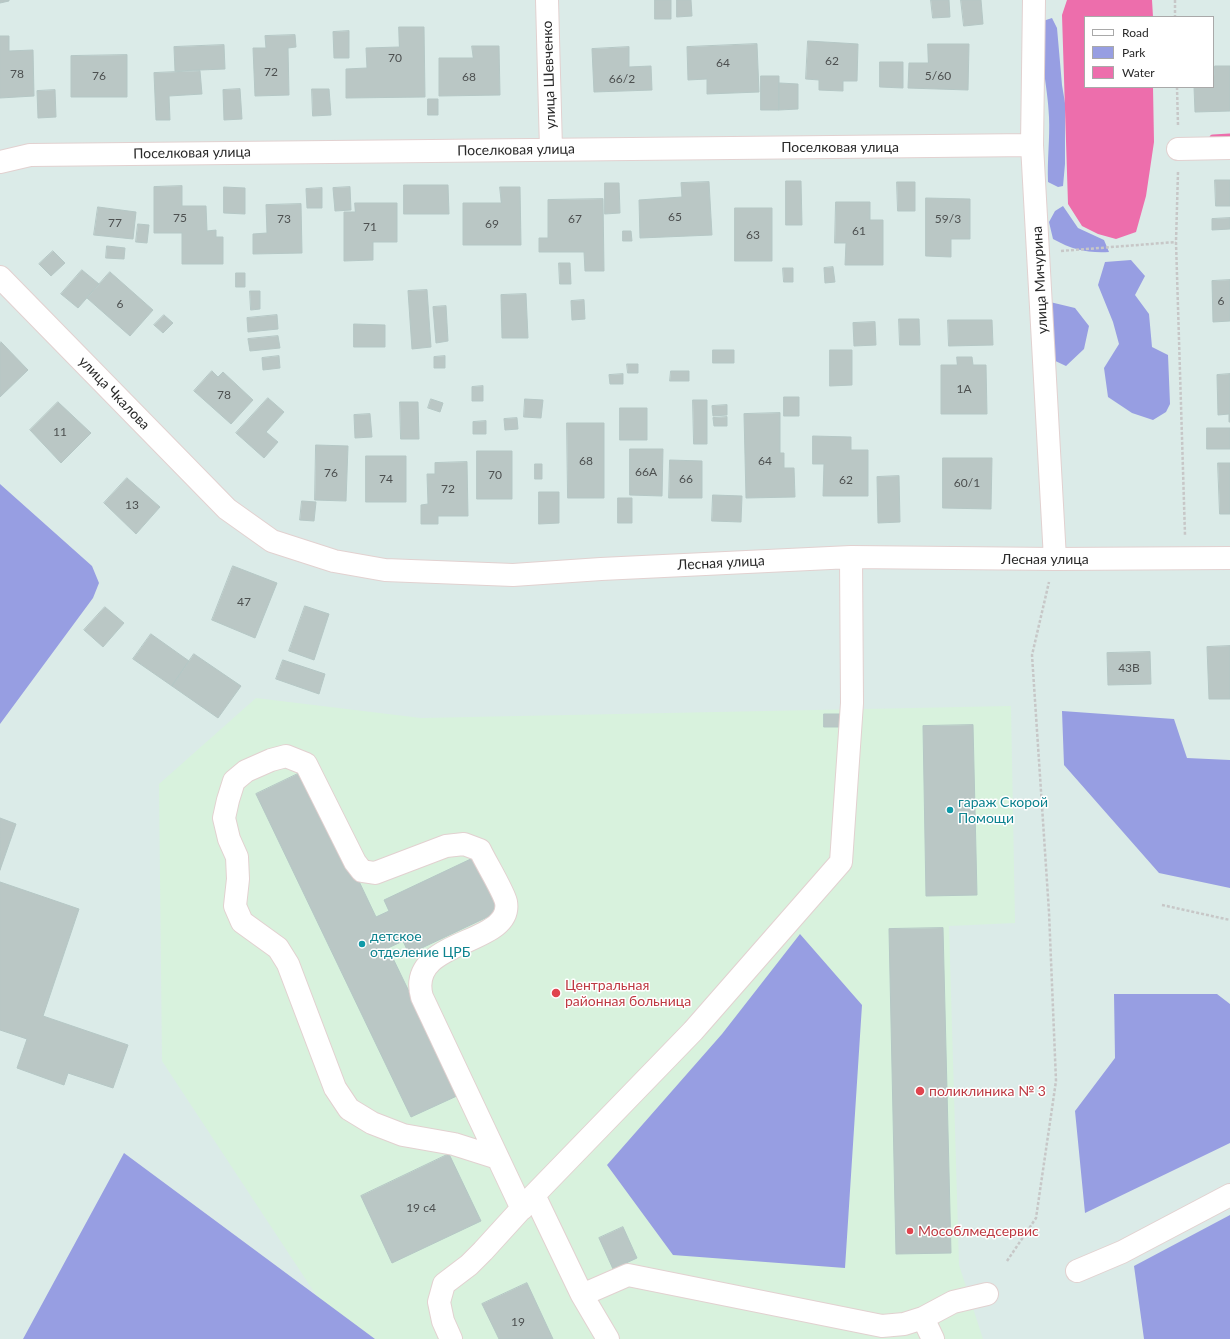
<!DOCTYPE html>
<meta charset="utf-8">
<style>
body{margin:0}
#map{position:relative;width:1230px;height:1339px;overflow:hidden;background:#dbebe8;font-family:Lato,sans-serif}
canvas{display:block}
.legend{position:absolute;left:1084px;top:16px;width:130px;height:72px;box-sizing:border-box;background:#fff;border:1px solid #a9a9a9;margin:0;padding:5px 7px;list-style:none;font-size:12px;color:#292929}
.legend li{display:flex;align-items:center;gap:8px;height:20px}
.legend b{width:20px;border:1px solid #a9a9a9}
</style>
<div id="map">
<canvas width="1230" height="1339"></canvas>
<ul class="legend">
<li><b style="height:5px;background:#fff"></b>Road</li>
<li><b style="height:11px;background:#979ee2"></b>Park</li>
<li><b style="height:11px;background:#ed6eac"></b>Water</li>
</ul>
</div>
<script>
const g = document.querySelector('canvas').getContext('2d');
g.lineJoin = 'round';
function fillPath(path, color) {
  g.fillStyle = color;
  g.fill(path, 'evenodd');
}
function stroke(path, color, width, dash) {
  g.strokeStyle = color;
  g.lineWidth = width;
  g.lineCap = dash ? 'butt' : 'round';
  g.setLineDash(dash || []);
  g.stroke(path);
}
function drawText(font, color, halo, rows, align = 'center') {
  g.font = font + ' Lato,sans-serif';
  g.lineWidth = 3;
  g.setLineDash([]);
  g.textBaseline = 'middle';
  g.strokeStyle = halo;
  g.fillStyle = color;
  for (const [text, x, y, turn = 0] of rows) {
    g.save();
    g.translate(x, y);
    g.rotate((+turn || 0) * Math.PI / 180);
    g.textAlign = isNaN(turn) ? turn : align;
    if (halo) g.strokeText(text, 0, 0);
    g.fillText(text, 0, 0);
    g.restore();
  }
}
const medical = new Path2D(`
 M256 698 421 718 1011 706 1015 923 949 926 959 1265 983 1339H345L162 1061 159 784Z`);
const green = new Path2D(`
 M1052 18 1057 28 1062 85 1065 103V164L1063 186 1058 187 1048 182C1047 160 1050 139 1049 117 1048 85 1038 53 1043 21Z
 M1063 206 1078 228 1104 240 1109 252C1087 253 1073 250 1053 239L1049 222 1055 211Z
 M1131 260 1145 276 1135 295 1149 314 1152 347 1168 355 1170 404 1166 412 1153 420 1132 413 1108 397 1104 368 1119 344 1113 322 1098 285 1105 262Z
 M1050 302 1075 308 1089 326 1084 349 1066 366 1049 358Z
 M0 484 92 566 99 583 93 598 0 724Z
 M1062 711 1174 719 1187 758 1230 760V888L1159 873 1064 765Z
 M800 934 862 1005 845 1268 673 1255 607 1165 722 1034Z
 M1114 994H1217L1230 1004V1143L1085 1213 1075 1111 1115 1058Z
 M124 1153 375 1339H23Z
 M1230 1215V1339H1144L1134 1266Z`);
const water = new Path2D(`
 M1067 0H1152L1153 17H1085V87H1153L1154 142 1146 196 1136 232 1116 239 1098 234 1082 226 1068 204 1062 15Z`);
const stream = new Path2D(`
 M1213 138 1230 137`);
const building = new Path2D(`
 M0 0H9V1L0 3Z
 M655 0H671V19H655Z
 M677 0H691L692 16 677 17Z
 M931 0H949L950 17 933 18Z
 M961 0H981L983 24 964 26Z
 M399 27H424L425 97 346 98V69L367 68 366 48 399 47Z
 M349 31V58H334L333 32Z
 M295 35 296 47 288 48 289 95 255 96 253 48H266L265 36Z
 M0 36H9V51L33 50 34 96 0 98Z
 M808 41 858 44 857 81H843V91L819 90V80L806 79Z
 M757 44 759 92 707 94V79L688 80 687 47Z
 M928 44H969L968 90 908 88 909 63H928Z
 M224 45 225 69 175 71 174 47Z
 M472 46H499L500 95 439 96V58H473Z
 M629 47V67L651 66 652 90 594 92 592 49Z
 M127 55V97H71V56Z
 M880 62H903V88L880 87Z
 M1215 66H1230V111L1195 112 1194 87H1213Z
 M200 71 202 94 169 96 170 120H156L154 73Z
 M761 76H779V110H761Z
 M779 83 798 84V109L779 110Z
 M240 89 242 119 224 120 223 90Z
 M312 89H329L331 115 313 116Z
 M55 90 56 117 38 118 37 91Z
 M428 99H438V115H428Z
 M1215 180H1230V206H1216Z
 M786 181H801L802 225H786Z
 M709 182 712 235 640 238 639 200 682 197 681 183Z
 M897 182H915V211H898Z
 M605 183H619L620 213 605 214Z
 M404 185H448L449 214H404Z
 M182 186V206H206L207 231 216 230V237H223V264H182V233H154V187Z
 M224 187 245 188V214L224 213Z
 M350 187 351 210 335 211 333 188Z
 M500 187H520L521 245H463V203H501Z
 M322 188V208H307L306 189Z
 M926 198 970 199V239H951V257L926 256Z
 M603 199 604 271H585L584 252H539V238H548V200Z
 M836 202H870V220H883V265H845L846 243H835Z
 M355 203H397V242H373V260L344 261V212H355Z
 M301 204 302 253 253 254V234L267 233 266 205Z
 M98 207 136 212 133 239 94 235Z
 M735 208H772V261H735Z
 M1230 218V229L1212 230V219Z
 M138 224 149 225 147 243 136 242Z
 M623 231H631L632 241H623Z
 M107 246 125 248 124 259 106 258Z
 M53 251 65 263 51 276 39 264Z
 M559 263H570L571 284H560Z
 M833 267 835 282 825 283 824 268Z
 M783 268H793V282H784Z
 M82 270 99 284 78 308 61 294Z
 M110 272 153 310 130 336 87 298Z
 M236 273H245V287H236Z
 M1230 280V321L1213 322 1212 281Z
 M427 290 431 347 412 349 408 291Z
 M250 291H260V309L251 310Z
 M526 294 528 338H502L501 295Z
 M584 300 585 319 572 320 571 301Z
 M446 306 448 341 436 343 433 307Z
 M164 315 173 323 163 333 154 325Z
 M277 315 278 329 248 332 247 318Z
 M899 319H919L920 345H900Z
 M948 320H992L993 345 949 346Z
 M875 322 876 345 854 346 853 323Z
 M354 324 385 325V347H354Z
 M278 336 280 348 250 351 248 339Z
 M1 342 28 370 0 397V343Z
 M713 350H734V363H713Z
 M830 350H852V385L830 386Z
 M279 356 280 368 263 370 262 358Z
 M445 356V368H434V357Z
 M957 357H972L973 365H986L987 414H941V365H957Z
 M627 364H638V373H628Z
 M212 371 218 377 223 372 253 400 231 424 194 391Z
 M671 371H689V381H670Z
 M623 374V384H610L609 375Z
 M1230 374V422H1229V414L1218 415 1217 375Z
 M483 386V401H472V387Z
 M784 397H799V416H784Z
 M268 398 284 412 266 432 278 442 264 458 236 433Z
 M431 399 443 403 440 412 428 408Z
 M525 399 543 400 541 418 524 417Z
 M693 400H707V444H694Z
 M58 402 91 433 61 463 30 430Z
 M400 402H418L419 439H401Z
 M727 405V415L713 416 712 406Z
 M620 408H647V440H620Z
 M780 413V453H784V468H794L795 497 746 498 744 414Z
 M370 414 372 437 355 438 354 415Z
 M727 417V426H714L713 418Z
 M517 418 518 429 505 430 504 419Z
 M486 421V434H473V422Z
 M567 423H604V498H568Z
 M1207 428H1230V449H1207Z
 M813 436 851 437V450H868V496H823L824 464H813Z
 M316 445 348 446 346 501 315 500Z
 M630 449H663L662 496 630 495Z
 M477 451H512V499H477Z
 M366 456H406V502H366Z
 M943 458H992L991 509 943 508Z
 M670 460 702 461V498H669Z
 M467 462 468 516H438V524H421V505L428 504 427 474H435V463Z
 M1218 463H1230V514H1220Z
 M535 464H542V479H535Z
 M899 476 900 522 878 523 877 477Z
 M127 478 160 507 136 534 104 503Z
 M539 492H559V523L539 524Z
 M713 495 742 496 741 522 712 521Z
 M618 498H632V523H618Z
 M302 501 316 502 314 521 300 520Z
 M233 566 277 583 255 638 212 620Z
 M305 606 329 614 314 660 289 651Z
 M105 607 124 623 103 647 84 630Z
 M151 634 189 661 172 686 133 659Z
 M1230 646V699H1209L1207 647Z
 M1150 652 1151 684 1108 685 1107 653Z
 M194 654 241 686 218 718 172 686Z
 M283 660 325 674 319 694 276 679Z
 M824 714H844V727H824Z
 M973 725 977 895 926 896 923 726Z
 M306 770 376 917 389 911 384 900 475 857 500 911 409 954 403 941 388 948 459 1095 411 1117 256 794Z
 M0 818 16 824 0 870Z
 M0 882 79 909 43 1016 128 1045 113 1088 68 1073 64 1085 17 1068 27 1039 0 1030Z
 M943 928 951 1253 896 1254 889 929Z
 M449 1154 481 1221 392 1263 361 1196Z
 M623 1227 637 1258 613 1269 599 1238Z
 M527 1283 553 1339H499L482 1304Z`);
const path = new Path2D(`
 M1175 0V17
 M1177 87 1178 125
 M1178 172 1176 242 1185 535
 M1061 251 1176 242
 M1162 905 1230 920
 M1007 1261 1036 1218 1056 1081 1049 912 1032 655 1049 582`);
const minor = new Path2D(`
 M547 0 551 149
 M1034 0 1032 145 1055 559
 M1178 149 1230 148
 M0 162 30 155 1032 145
 M0 277 227 509 272 541 334 561 385 570 513 575 601 569 851 557 1055 559 1230 558
 M498 1158 454 1144 403 1135 372 1123 349 1109 335 1088 288 964 278 948 242 922 235 906 238 879 237 857 229 839 224 818 228 800 234 781 246 771 271 760 286 756 306 764 355 862 362 871 375 873 446 846 464 844 480 850C485 861 504 892 506 902 514 946 405 938 422 997L522 1209
 M534 1195 582 1295 628 1275 882 1326 904 1324 923 1318 953 1302 987 1294
 M1077 1271 1122 1252 1230 1195
 M582 1295 608 1339
 M923 1318 933 1339
 M451 1339 443 1321 439 1302 444 1284 469 1265 483 1251 534 1195 693 1031 841 862 852 703 851 557`);
const markers = [
 [950,810,4,"#0f9aa8"],
 [362,944,4,"#0f9aa8"],
 [556,993,5,"#e0444e"],
 [920,1091,5,"#e0444e"],
 [910,1231,4,"#e0444e"]
];
const numberNames = [
 ["70",395,58],
 ["62",832,61],
 ["64",723,63],
 ["72",271,72],
 ["78",17,74],
 ["76",99,76],
 ["5/60",938,76],
 ["68",469,77],
 ["66/2",622,79],
 ["65",675,217],
 ["75",180,218],
 ["73",284,219],
 ["67",575,219],
 ["59/3",948,219],
 ["77",115,223],
 ["69",492,224],
 ["71",370,227],
 ["61",859,231],
 ["63",753,235],
 ["6",1221,301],
 ["6",120,304],
 ["1А",964,389],
 ["78",224,395],
 ["11",60,432],
 ["68",586,461],
 ["64",765,461],
 ["66А",646,472],
 ["76",331,473],
 ["70",495,475],
 ["74",386,479],
 ["66",686,479],
 ["62",846,480],
 ["60/1",967,483],
 ["72",448,489],
 ["13",132,505],
 ["47",244,602],
 ["43В",1129,668],
 ["19 с4",421,1208],
 ["19",518,1322]
];
const streetNames = [
 ["улица Шевченко",549,75,-92],
 ["Поселковая улица",840,147],
 ["Поселковая улица",516,150,-1],
 ["Поселковая улица",192,153,-1],
 ["улица Мичурина",1040,280,-93],
 ["улица Чкалова",114,393,46],
 ["Лесная улица",1045,559],
 ["Лесная улица",721,563,-3]
];
const cultureNames = [
 ["гараж Скорой",958,802],
 ["Помощи",958,818],
 ["детское",370,936],
 ["отделение ЦРБ",370,952]
];
const healthNames = [
 ["Центральная",565,985],
 ["районная больница",565,1001],
 ["поликлиника № 3",929,1091],
 ["Мособлмедсервис",918,1231]
];
fillPath(medical, '#d8f2dd');
fillPath(green, '#979ee2');
fillPath(water, '#ed6eac');
stroke(stream, '#ed6eac', 7);
fillPath(building, '#bac7c5');
stroke(building, '#b5c7c5', 1);
stroke(minor, '#e2d1d0', 24);
stroke(path, '#c7c7c7', 2.5, [3, 2]);
stroke(minor, '#fff', 22);
for (const [x, y, r, color] of markers) {
  const dot = new Path2D();
  dot.arc(x, y, r, 0, 2 * Math.PI);
  g.fillStyle = color;
  g.fill(dot);
  stroke(dot, '#fff', 1.5);
}
drawText('12px', '#4d5050', null, numberNames);
drawText('14px', '#292929', '#fff', streetNames);
drawText('14px', '#0d838f', '#fff', cultureNames, 'left');
drawText('14px', '#be3a42', '#fff', healthNames, 'left');
</script>
